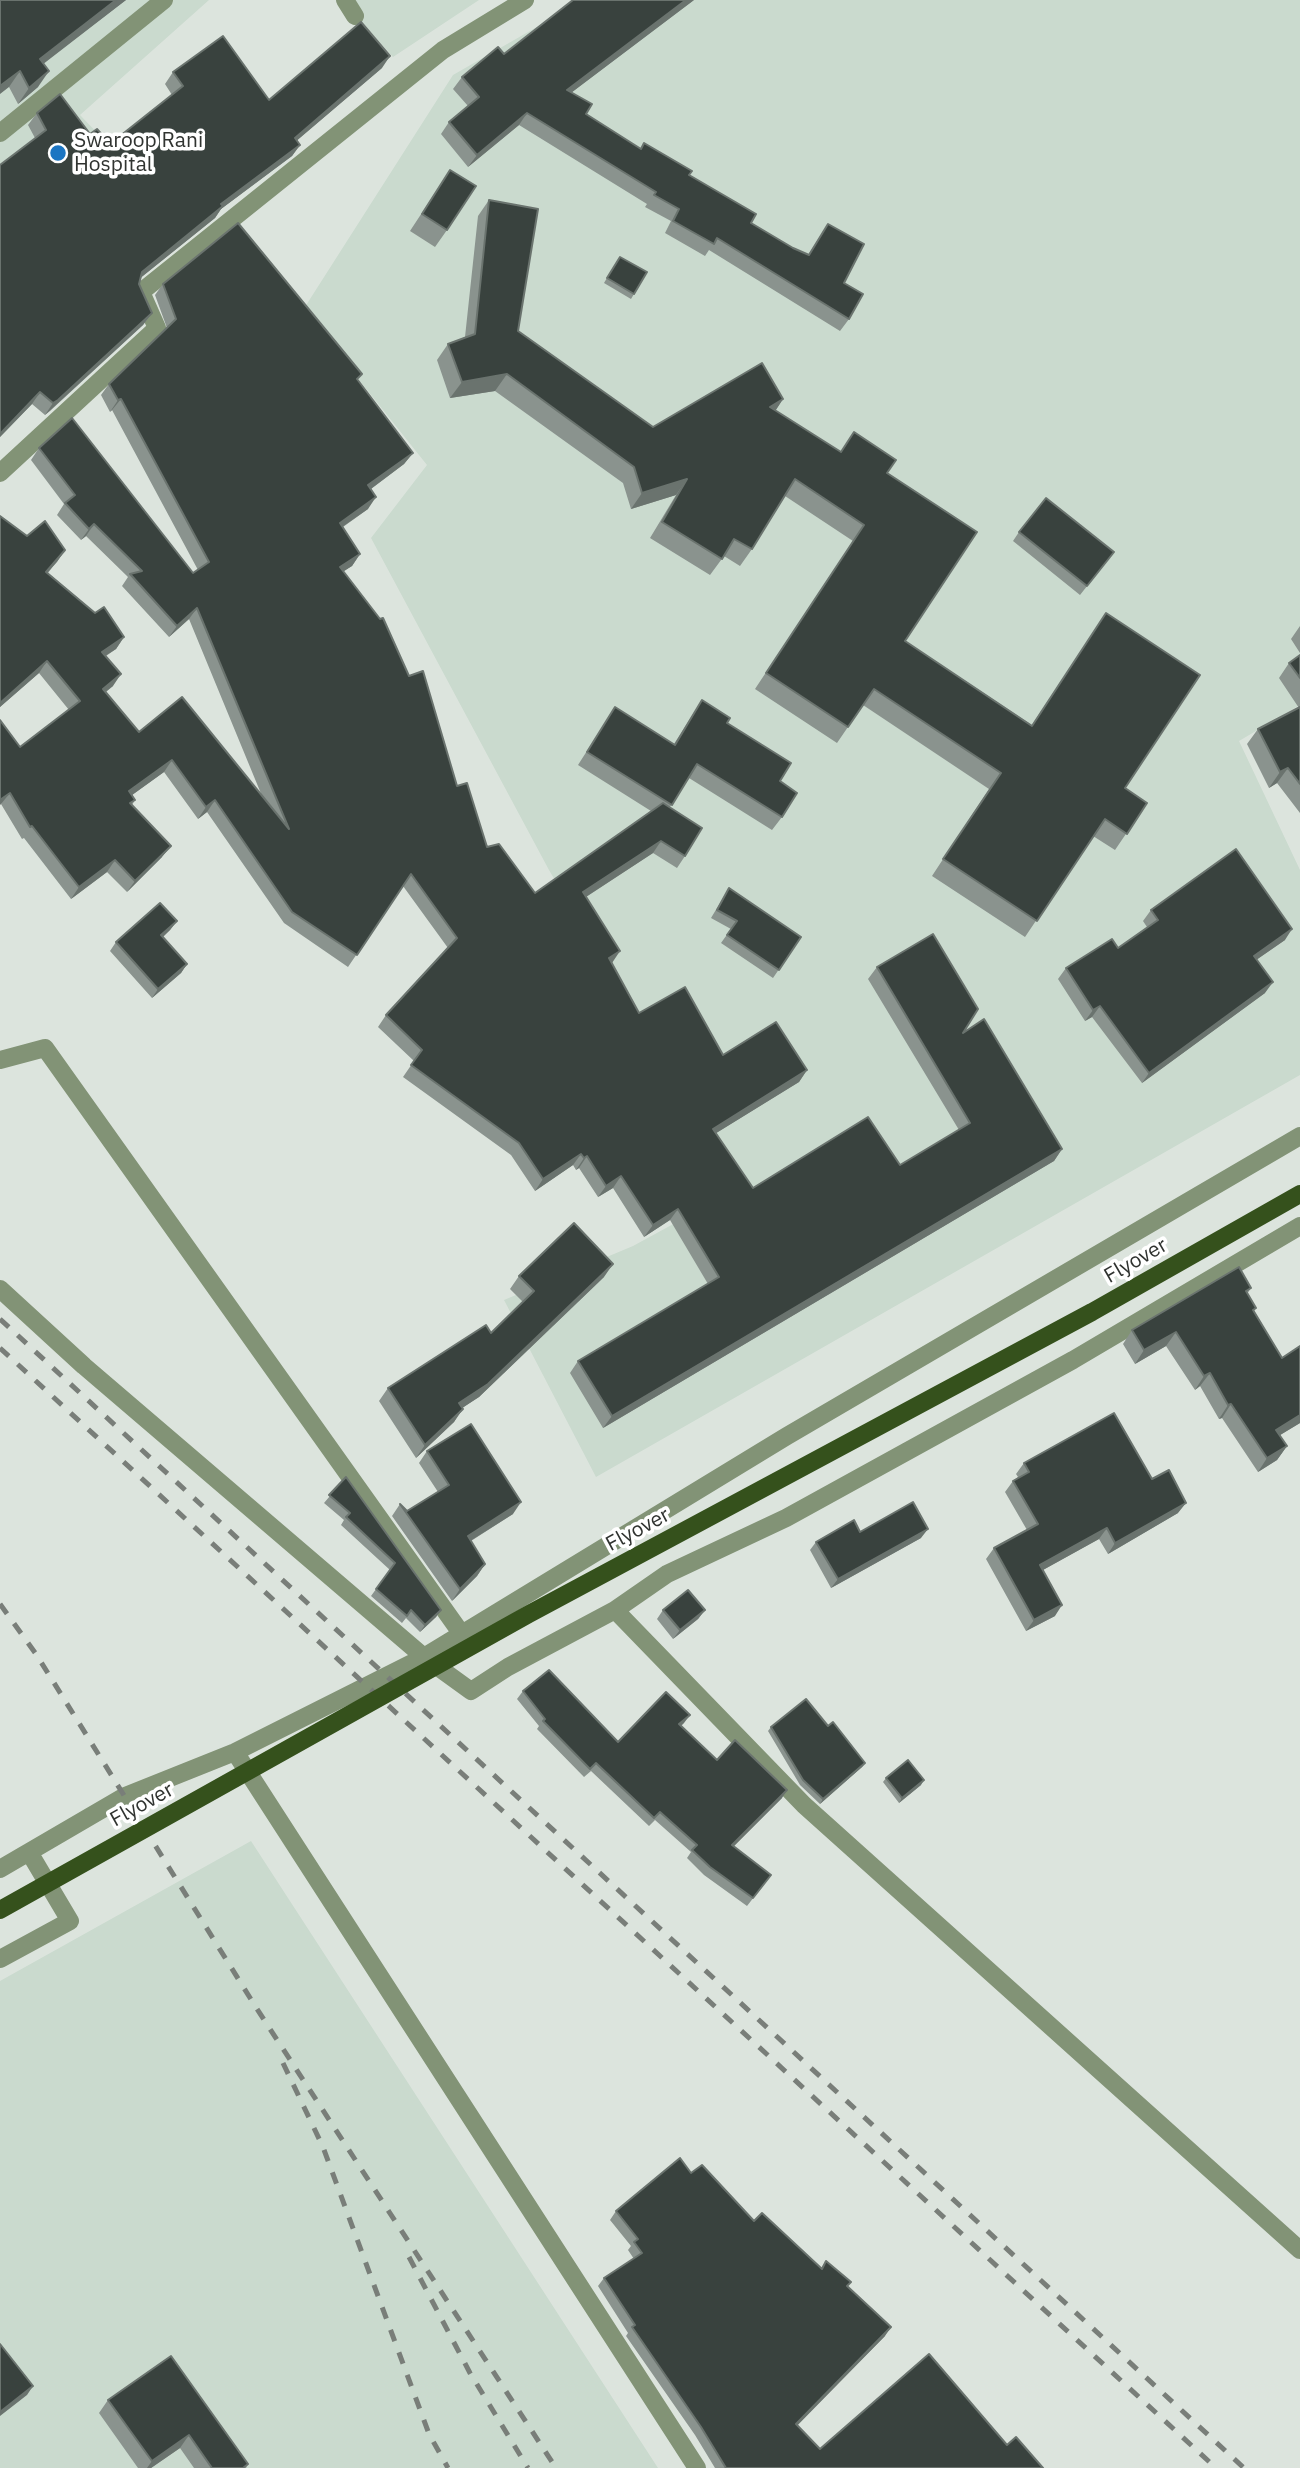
<!DOCTYPE html>
<style>
body{margin:0}
canvas{display:block;background:#dce4dd}
</style>
<canvas width="1300" height="2468"></canvas>
<script>
const g = document.querySelector('canvas').getContext('2d');
g.lineJoin = 'round';
function fillPath(path, color) {
  g.fillStyle = color;
  g.fill(path, 'evenodd');
}
function stroke(path, color, width, dash) {
  g.strokeStyle = color;
  g.lineWidth = width;
  g.lineCap = dash ? 'butt' : 'round';
  g.setLineDash(dash || []);
  g.stroke(path);
}
function drawText(font, color, halo, rows, align = 'center') {
  g.font = font + ' "IBM Plex Sans",sans-serif';
  g.lineWidth = 7;
  g.setLineDash([]);
  g.textBaseline = 'middle';
  g.strokeStyle = halo;
  g.fillStyle = color;
  for (const [text, x, y, turn = 0] of rows) {
    g.save();
    g.translate(x, y);
    g.rotate((+turn || 0) * Math.PI / 180);
    g.textAlign = isNaN(turn) ? turn : align;
    if (halo) g.strokeText(text, 0, 0);
    g.fillText(text, 0, 0);
    g.restore();
  }
}
const built = new Path2D(`
 M0 0H209L80 115 153 191 0 316Z
 M342 0H479L393 57Z
 M584 0H1300V705L1239 741 1300 870V1075L596 1477 504 1300 633 1246 745 1185 643 1031 549 870 371 538 427 465 303 310 453 75Z
 M251 1841 658 2468H0V1981Z`);
const minor = new Path2D(`
 M345 0 355 16
 M0 133 164 0
 M0 473 157 328 141 292 443 50 525 0
 M0 1060 45 1048 461 1633
 M0 1289 84 1366 424 1657 471 1691 508 1667 615 1610 667 1574 786 1518 1073 1360 1300 1226
 M615 1610 804 1805 1300 2250
 M235 1752 697 2468
 M0 1869 125 1796 235 1752 424 1657 787 1436 1300 1136
 M0 1959 70 1921 29 1852`);
const rail = new Path2D(`
 M0 1319 1244 2468
 M0 1348 1216 2468
 M0 1604 36 1654 257 2009 556 2468
 M283 2063 323 2147 429 2434 448 2468
 M409 2257 470 2373 528 2468`);
const majorBridge = new Path2D(`
 M0 1910 529 1614 1092 1312 1300 1194`);
const wall = new Path2D(`
 M0 0H126L43 63 38 87 18 104 9 87Z
 M694 0 572 92 586 114 641 149 689 175 751 223 793 248 808 255 828 224 844 283 849 319 840 331 709 250 705 256 665 233 671 221 645 207 647 204 519 125 468 167 441 134 449 122 468 106 453 89 462 77 504 54Z
 M382 68 297 140 300 145 292 156 221 209 215 218 140 278 139 284 152 313 143 325 50 411 45 415 32 404 0 437V165L35 138 28 125 37 113 90 134 110 144 172 95 165 84 173 72 269 100Z
 M450 170 447 230 435 247 410 231Z
 M489 200 518 331 653 427 783 399 775 411 841 452 854 432 887 473 905 641 1032 725 1106 613 1125 788 1147 803 1115 850 1093 836 1025 937 932 876 989 789 863 705 837 743 755 689 853 541 785 496 752 549 740 566 724 556 710 575 650 538 676 495 631 509 623 483 495 391 450 398 437 360 448 344 465 337 478 216Z
 M617 261 634 294 631 299 604 283Z
 M163 284 358 380 413 453 404 464 371 489 368 509 343 527 360 554 352 566 343 571 457 786 487 847 535 893 651 811 578 765 615 707 674 744 702 700 727 723 780 781 782 817 772 830 689 778 670 807 685 856 677 868 653 853 586 897 611 963 639 1013 723 1055 807 1070 799 1082 716 1133 753 1188 900 1165 959 1130 868 979 877 967 963 1033 1062 1149 1054 1161 603 1428 570 1373 578 1361 708 1284 670 1220 644 1237 613 1188 598 1197 579 1168 576 1170 573 1165 535 1191 511 1155 403 1077 414 1061 378 1027 386 1015 448 948 403 886 348 967 284 923 207 812 198 819 164 772 132 795 135 800 132 805 162 857 127 892 107 872 71 899 24 838 22 839 1 804 20 747 69 710 39 673 0 707V516L27 536 65 550 48 573 124 637 116 649 106 656 113 686 106 692 139 732 262 796 189 619 169 637 122 586 128 577 86 536 81 540 57 515 64 504 31 460 39 448 193 573 198 570 112 410 110 412 101 395 109 384 167 328 155 295Z
 M1019 532 1114 552 1080 595 1013 541Z
 M1300 626V653L1291 639Z
 M1300 655V813L1277 783 1269 788 1247 744 1258 729 1299 708 1279 678 1289 663Z
 M729 888 801 937 773 978 721 943 731 929 711 918Z
 M1151 910 1285 940 1256 960 1265 993 1142 1083 1092 1017 1085 1021 1058 979 1066 968 1118 948 1147 927 1143 921Z
 M177 921 170 930 163 937 187 964 181 973 152 998 110 951 116 942Z
 M519 1276 604 1277 479 1397 462 1408 454 1422 416 1458 379 1401 388 1388 491 1333 523 1302 510 1289Z
 M1251 1288 1247 1294 1256 1308 1254 1311 1282 1358 1300 1346V1423L1280 1435 1287 1446 1277 1460 1258 1472 1222 1418 1219 1419 1200 1386 1195 1390 1166 1346 1135 1364 1123 1344 1132 1330Z
 M427 1451 513 1514 471 1541 485 1564 477 1576 452 1601 392 1516 400 1504 407 1511 438 1492 419 1463Z
 M1024 1463 1152 1479 1178 1513 1108 1554 1099 1539 1043 1570 1055 1616 1026 1631 986 1559 994 1548 1027 1530 1005 1492 1013 1481 1018 1477 1016 1474Z
 M346 1477 441 1610 436 1617 420 1632 406 1618 402 1623 371 1596 390 1570 341 1525 344 1520 324 1503Z
 M860 1532 921 1538 831 1588 810 1550 816 1542Z
 M663 1610H705L698 1619 673 1639 657 1619Z
 M523 1691 618 1742 684 1723 681 1726 717 1760 782 1798 734 1846 765 1883 747 1906 704 1875 687 1858 691 1852 655 1820 649 1826 591 1771 584 1777 537 1729 539 1726 517 1699Z
 M828 1726 865 1763 862 1767 820 1804 800 1785 768 1731 771 1727Z
 M886 1778 921 1785 899 1803 883 1782Z
 M691 2173 754 2221 821 2268 826 2261 848 2287 885 2336 797 2425 820 2449 1007 2445 1043 2468H715L695 2435 626 2336 628 2333 598 2286 604 2278 634 2259 628 2250 631 2246 610 2220 616 2211Z
 M171 2356 248 2464 246 2468H194L180 2448 151 2468H138L99 2413 108 2400Z`);
const shadedWall = new Path2D(`
 M116 0H126L29 75 40 59Z
 M686 0H694L559 102 567 90Z
 M390 56 382 68 287 149 295 138Z
 M20 71 9 87 0 94V86Z
 M49 71 38 87 18 104 29 88Z
 M527 113 519 125 468 167 477 155Z
 M300 145 292 156 221 209 215 218 133 284 142 272 221 204Z
 M152 313 143 325 45 415 53 403Z
 M507 374 495 391 450 398 462 382Z
 M40 392 32 404 0 437V434Z
 M121 399 112 410 110 412 118 400Z
 M783 399 772 416 770 407Z
 M413 453 404 464 360 497 368 485Z
 M687 479 676 495 631 509 642 493Z
 M376 497 368 509 332 534 340 523Z
 M94 524 86 536 81 540 89 529Z
 M65 550 57 562 38 583 46 572Z
 M360 554 352 566 332 579 340 567Z
 M197 608 189 619 169 637 177 626Z
 M124 637 116 649 94 663 102 652Z
 M47 661 39 673 0 707V703Z
 M121 674 113 686 95 700 103 689Z
 M172 760 164 772 121 803 129 791Z
 M1288 768 1277 783 1269 788 1280 772Z
 M10 793 1 804 0 805V800Z
 M215 800 207 812 198 819 206 807Z
 M661 841 653 853 575 904 583 892Z
 M171 846 162 857 127 892 135 881Z
 M115 860 107 872 71 899 79 887Z
 M177 921 170 930 155 944 161 935Z
 M1292 929 1285 940 1246 967 1254 956Z
 M620 951 612 963 601 970 609 958Z
 M187 964 181 973 152 998 158 989Z
 M1273 982 1265 993 1142 1083 1149 1073Z
 M1100 1006 1092 1017 1085 1021 1093 1010Z
 M807 1070 799 1082 705 1140 713 1129Z
 M1062 1149 1054 1161 603 1428 612 1416Z
 M581 1154 573 1165 535 1191 543 1179Z
 M587 1156 579 1168 576 1170 584 1158Z
 M621 1176 613 1188 598 1197 606 1186Z
 M678 1209 670 1220 644 1237 653 1225Z
 M613 1264 604 1277 479 1397 450 1416 459 1403Z
 M1176 1332 1166 1346 1135 1364 1144 1350Z
 M1210 1373 1200 1386 1195 1390 1204 1376Z
 M1231 1404 1222 1418 1219 1419 1228 1405Z
 M463 1409 454 1422 416 1458 425 1445Z
 M1300 1415V1423L1267 1443 1276 1430Z
 M1287 1446 1277 1460 1258 1472 1267 1458Z
 M521 1502 513 1514 459 1548 468 1536Z
 M1186 1503 1178 1513 1108 1554 1115 1543Z
 M1107 1528 1099 1539 1032 1576 1040 1565Z
 M928 1529 921 1538 831 1588 838 1579Z
 M485 1564 477 1576 452 1601 460 1589Z
 M1062 1605 1055 1616 1026 1631 1034 1620Z
 M441 1610 436 1617 420 1632 425 1625Z
 M705 1610 698 1619 673 1639 680 1630Z
 M690 1715 684 1723 673 1732 679 1724Z
 M865 1763 862 1767 820 1804 823 1799Z
 M924 1780 921 1785 899 1803 902 1798Z
 M787 1790 782 1798 727 1853 732 1845Z
 M891 2327 885 2336 790 2433 796 2424Z
 M33 2386 27 2395 0 2416V2412Z
 M189 2435 180 2448 151 2468H147L152 2461Z`);
const building = new Path2D(`
 M0 0H116L40 59 49 71 29 88 20 71 0 86Z
 M573 0H686L567 90 592 104 586 114 641 149 644 143 692 171 689 175 756 214 751 223 793 248 809 255 828 224 864 244 844 283 863 294 849 319 717 238 714 244 673 221 679 209 654 195 656 192 527 113 477 155 449 122 479 97 462 77 498 47 504 54Z
 M361 22 390 56 295 138 300 145 221 204 223 206 142 272 139 284 152 313 58 400 53 403 40 392 0 434V165L46 130 37 113 60 94 90 134 97 129 110 144 183 86 173 72 223 36 269 100Z
 M450 170 476 186 447 230 422 214Z
 M489 200 538 209 518 331 653 427 762 363 783 399 770 407 841 452 854 432 896 460 887 473 977 532 905 641 1032 726 1106 613 1200 675 1125 788 1147 803 1127 834 1105 819 1037 921 943 859 1001 773 874 689 848 727 766 673 864 525 795 479 752 549 734 539 722 559 662 522 687 479 642 493 634 467 507 374 462 382 448 344 475 334Z
 M238 223 362 374 357 379 413 453 368 485 376 497 340 523 360 554 340 567 380 619 383 618 409 676 423 671 457 786 467 783 487 847 499 844 535 893 663 803 702 828 685 856 661 841 583 892 620 951 609 958 639 1013 685 987 723 1055 776 1022 807 1070 713 1129 753 1188 868 1117 900 1165 970 1123 877 967 933 934 978 1009 963 1033 984 1019 1062 1149 612 1416 578 1361 719 1277 678 1209 653 1225 621 1176 606 1186 587 1156 584 1158 581 1154 543 1179 519 1143 411 1065 422 1050 386 1015 457 938 411 874 357 955 292 912 215 800 206 807 172 760 129 791 135 800 130 803 171 846 135 881 115 860 79 887 32 826 30 827 10 793 0 800V720L20 747 80 701 47 661 0 703V516L27 536 45 521 65 550 46 572 95 613 104 607 124 637 102 652 121 674 103 689 139 732 182 697 289 829 197 608 177 626 130 574 142 571 94 524 89 529 65 503 75 495 39 448 72 418 193 573 209 562 121 399 118 400 109 384 176 319 163 284Z
 M620 257 647 272 634 294 607 278Z
 M1046 498 1114 552 1087 586 1019 532Z
 M1300 655V678L1289 663Z
 M702 700 730 718 727 723 791 763 780 781 797 793 782 817 697 764 672 805 587 752 615 707 675 745Z
 M1300 707V784L1288 768 1280 772 1258 729Z
 M1236 849 1292 929 1254 956 1273 982 1149 1073 1100 1006 1093 1010 1066 968 1112 939 1118 948 1158 920 1151 910Z
 M729 888 801 937 779 970 727 935 737 921 717 910Z
 M160 903 177 921 161 935 187 964 158 989 116 942Z
 M574 1223 613 1264 488 1384 459 1403 463 1409 425 1445 388 1388 486 1325 491 1333 534 1291 519 1276Z
 M1239 1267 1251 1288 1246 1291 1256 1308 1253 1310 1282 1358 1300 1346V1415L1276 1430 1287 1446 1267 1458 1231 1404 1228 1405 1210 1373 1204 1376 1176 1332 1144 1350 1132 1330Z
 M1114 1413 1152 1479 1169 1470 1186 1503 1115 1543 1107 1528 1040 1565 1062 1605 1034 1620 994 1548 1038 1524 1013 1481 1029 1472 1024 1463Z
 M471 1424 521 1502 468 1536 485 1564 460 1589 400 1504 407 1511 449 1485 427 1451Z
 M346 1477 441 1610 425 1625 411 1610 407 1616 376 1589 395 1563 346 1517 350 1513 329 1495Z
 M913 1502 928 1529 838 1579 816 1542 854 1520 860 1532Z
 M688 1590 705 1610 680 1630 663 1610Z
 M549 1670 618 1742 666 1692 690 1715 679 1724 717 1760 735 1740 787 1790 732 1845 771 1875 753 1898 710 1867 692 1850 697 1845 660 1812 654 1818 596 1763 590 1769 543 1721 545 1719 523 1691Z
 M806 1699 828 1726 833 1722 865 1763 823 1799 803 1780 771 1727Z
 M908 1760 924 1780 902 1798 886 1778Z
 M680 2158 691 2173 702 2165 754 2221 762 2213 822 2269 826 2261 851 2282 847 2286 891 2327 796 2424 820 2449 929 2354 1007 2445 1016 2437 1043 2468H726L701 2427 632 2327 635 2325 604 2278 642 2253 634 2242 638 2239 616 2211Z
 M0 2344 33 2386 0 2412Z
 M171 2356 248 2464 243 2468H212L189 2435 152 2461 108 2400Z`);
const markers = [
 [58,153,9,"#1b75c2"]
];
const poiNames = [
 ["Swaroop Rani",74,141],
 ["Hospital",74,165]
];
const streetNames = [
 ["Flyover",1136,1261,-30],
 ["Flyover",638,1530,-28],
 ["Flyover",142,1805,-29]
];
fillPath(built, '#cadace');
stroke(minor, '#829376', 18);
stroke(rail, '#797e79', 5, [12, 12]);
stroke(majorBridge, '#35511c', 18);
fillPath(wall, '#8a938e');
fillPath(shadedWall, '#6a736e');
fillPath(building, '#39423e');
stroke(building, '#6a736e', 2);
for (const [x, y, r, color] of markers) {
  const dot = new Path2D();
  dot.arc(x, y, r, 0, 2 * Math.PI);
  g.fillStyle = color;
  g.fill(dot);
  stroke(dot, '#fff', 2.5);
}
drawText('21px', '#303330', '#fff', poiNames, 'left');
drawText('21px', '#303330', '#fff', streetNames);
</script>
